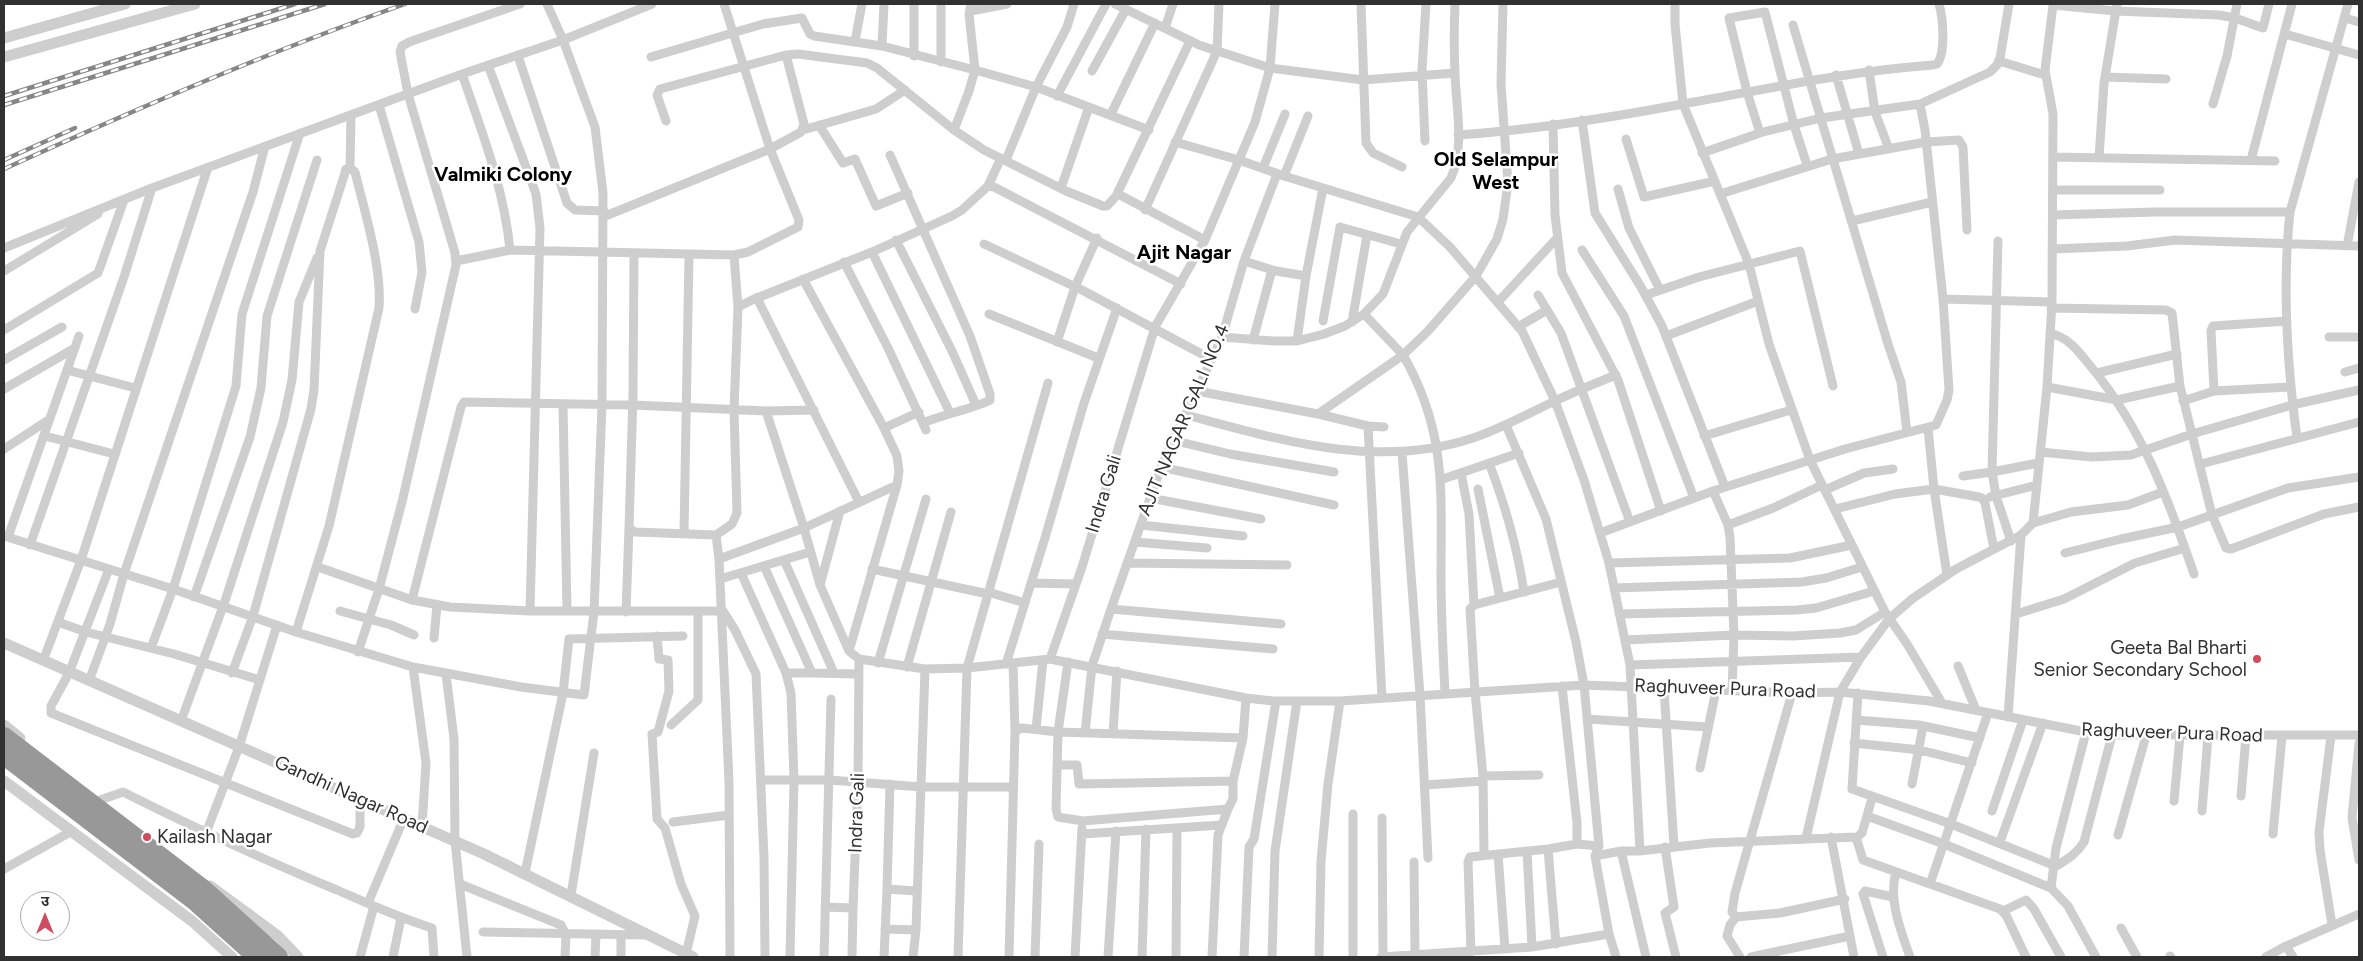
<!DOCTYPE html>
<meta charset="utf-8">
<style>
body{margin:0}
#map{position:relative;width:2363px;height:961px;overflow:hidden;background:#fff;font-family:Figtree,"Noto Sans Devanagari",sans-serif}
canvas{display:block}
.frame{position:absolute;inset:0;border:5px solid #313131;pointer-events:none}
.north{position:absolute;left:20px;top:891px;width:50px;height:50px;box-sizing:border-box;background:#fff;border:1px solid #adadad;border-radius:50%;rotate:0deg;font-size:14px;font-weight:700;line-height:20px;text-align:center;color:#313131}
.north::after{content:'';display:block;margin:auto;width:18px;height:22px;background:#d14b5e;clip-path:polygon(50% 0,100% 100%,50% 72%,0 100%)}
</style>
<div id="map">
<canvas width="2363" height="961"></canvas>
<div class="frame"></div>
<div class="north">उ</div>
</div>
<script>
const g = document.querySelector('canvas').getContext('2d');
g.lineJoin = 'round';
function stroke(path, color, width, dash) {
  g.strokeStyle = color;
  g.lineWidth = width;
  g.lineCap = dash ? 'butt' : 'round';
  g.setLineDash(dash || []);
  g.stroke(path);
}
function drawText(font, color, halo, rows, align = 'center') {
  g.font = font + ' Figtree,sans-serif';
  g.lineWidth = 5;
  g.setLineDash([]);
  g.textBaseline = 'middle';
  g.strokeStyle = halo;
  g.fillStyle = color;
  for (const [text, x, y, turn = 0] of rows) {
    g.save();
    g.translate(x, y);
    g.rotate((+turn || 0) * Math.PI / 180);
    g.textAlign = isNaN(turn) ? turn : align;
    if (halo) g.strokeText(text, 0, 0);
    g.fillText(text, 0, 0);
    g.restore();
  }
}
const minor = new Path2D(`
 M941 4V62
 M1115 4 1199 45 1270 68 1363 80 1455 73
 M1361 4 1366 143 1373 153 1402 167
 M1675 4V24L1683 104 1749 264 1769 344 1810 460 1885 612 1907 644 1942 703
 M971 11 1007 4
 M2345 18 2359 22
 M1793 25 1888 344 1901 382 1907 432
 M1165 28 1173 4
 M2285 34 2359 55
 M855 41 862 4
 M882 46 884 4
 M518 56 567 203 575 210 604 211
 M914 56V4
 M651 57 763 24 802 18 810 34 814 36 882 46 975 70 1036 87 1149 130
 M1999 61 2045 75
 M488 65 536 194 540 228 530 611
 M1869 70 1875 112 1889 149
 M1092 71 1126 9
 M462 74C482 132 504 188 510 250
 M1836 75 1859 154
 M2105 77 2166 79
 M1057 96 1106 4
 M2213 104 2227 56 2237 4
 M379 105 419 242 422 272 415 309
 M1111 114 1155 23
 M1582 120 1595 213 1641 287 1662 326 1725 487
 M666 121 657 95 660 89 786 55 798 54 867 63 877 68 954 130 984 150 1066 191 1103 206H1107L1118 194 1205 240
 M1553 124 1555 215 1562 273 1618 380 1661 511
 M819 125 843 163 855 159 876 206 908 193
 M803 130 876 109 905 90
 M954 130 969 91 975 70 969 14 971 4
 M1760 133 1747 92 1729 18 1765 12 1794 125 1807 165
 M1458 135C1533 130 1609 118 1683 104 1767 89 1849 71 1933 65L1937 64C1946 53 1943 17 1939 4
 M1626 139 1644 197 1715 181
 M1425 141 1422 70 1426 4
 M1175 142 1239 160 1284 176 1418 217 1450 247 1522 331 1555 401 1584 480 1609 563 1630 665 1640 851 1710 843 1856 837 1863 860 2000 909 2006 915 2026 957
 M1702 153 1763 132 1821 118 1920 104 1990 72 1997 65 2000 58 2009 4
 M890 155 970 336 990 394V400C984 405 936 417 923 423
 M2053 157 2275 161
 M2099 158 2104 83 2117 4
 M1006 160 1036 87 1067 27 1074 4
 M2251 160 2292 4
 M1263 168 1285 114
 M1284 176 1308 116
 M988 186 994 187 1181 284
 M1061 188 1089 107
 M1618 189 1629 228 1660 290
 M2054 190H2160
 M1117 194 1190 41
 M1720 194 1832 159 1926 142 1959 140 1963 147 1967 230
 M1145 210 1217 51 1219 4
 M2053 215 2155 212H2290
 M603 217 770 149 801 132 804 124 786 55
 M1852 221 1932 202
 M896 240 952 351 976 405
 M984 244 1082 290 1211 359
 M2347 246 2359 182
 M4 248 152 188 462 74 563 40 652 4
 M2052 249 2127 246 2175 240 2359 246
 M1582 250 1624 316 1694 498
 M872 252 950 413
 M634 253 633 395 629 528 635 532 716 535 732 524 737 513 734 410 738 307 734 255
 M456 261 510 250 734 255 748 252 798 227 799 220 770 149 724 4
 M1244 261 1276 271 1306 276
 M844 262 888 348 926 430
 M4 271 98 214
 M803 279 884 428 897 456 899 471 897 485 849 651 859 659 925 669 967 668 1050 659 1246 698 1273 701H1340L1584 685 1792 693 1840 692 1929 701 2086 732 2112 735H2359
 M1538 295 1561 333 1630 522
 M1646 295 1699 277 1800 251 1833 386
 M1943 299 2052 302
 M1498 302 1557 238
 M738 307 758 297
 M2051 308 2166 310 2172 313 2180 386 2212 515 2226 548 2231 549 2324 514 2359 507
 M989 314 1098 358
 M1364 314 1403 355C1447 431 1441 492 1441 576 1441 615 1443 654 1445 693
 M1323 321 1340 227 1401 244
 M1352 322 1367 235
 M1518 327 1547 310
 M4 330 98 273 124 200
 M2050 333C2070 338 2079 352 2092 368 2142 428 2169 501 2194 574
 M1666 336 1758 301
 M1222 337 1273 341H1297L1324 334 1345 326 1364 314 1383 294 1407 232 1451 178C1465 147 1456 107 1455 74 1454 51 1454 27 1455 4
 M2329 337H2359
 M1253 340 1272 270
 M1297 341 1306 276 1323 188
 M1057 342 1075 287 1097 238
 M4 360 62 327
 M67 370 135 388
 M2345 372 2359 368
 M2097 373 2177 354
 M2047 387 2117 400 2180 386
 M4 389 75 348
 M1197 391 1318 414 1368 426 1384 427
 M2214 391 2211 331 2213 326 2287 321
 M2183 401 2214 391 2290 387
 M563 405 567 611
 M766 411 804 528 820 585 849 651
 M1318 414 1403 355 1428 331 1476 276 1497 239 1503 219 1508 183 1501 84 1503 4
 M1186 415C1281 440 1376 470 1473 438 1503 428 1529 413 1557 400 1576 391 1596 383 1616 375
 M1368 426 1382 698
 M884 428 919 412
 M1928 428 1934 489 1947 575
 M45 436 114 454
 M1704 436 1791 410
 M2297 438C2287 364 2282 287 2290 212L2348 4
 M1172 440 1230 454 1334 472
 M4 449 50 419
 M1402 452 1420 695 1428 858
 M2040 452 2092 457 2131 455 2192 434 2292 405 2359 390
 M1489 463C1506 507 1517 546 1524 592
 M2201 464 2359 422
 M1161 467 1334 505
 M1461 473 1469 514 1474 605 1470 609 1475 691 1483 776 1539 775
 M1963 476 1992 472 1998 241
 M1440 480 1519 453
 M1478 489 1500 598
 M1825 490 1864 473 1893 469
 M1713 491 1728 525 1730 537 1734 635 1732 691
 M1990 497 2037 485
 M1150 498 1261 519
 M859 502 757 298 872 252 952 216 962 210 988 186 1001 158
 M1835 509 1895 494 1934 489 1979 497 1982 498 1985 503 1994 549
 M2033 523 2071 512 2128 505 2163 492
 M1141 525 1243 536
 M1728 525 1773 508 1822 485
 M684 533 689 255
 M1600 533 1713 491 1845 449 1936 425 1947 400 1949 390 1943 299 1925 130 1920 104
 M716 535 719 559
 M4 536 173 589 296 632 413 667 521 687 584 695 594 612 602 405 603 193 595 127 563 40 547 4
 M8 537 79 336
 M2011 541 1996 496 1992 472 2038 463
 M1135 542 1207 548
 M30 545 124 277 152 188
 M2065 553 2121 539 2178 527 2288 488 2359 477
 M784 560 834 673
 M1128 563 1287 565
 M1609 563 1790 558 1852 545
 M764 566 812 673 859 674
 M318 567 412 600 450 607 530 611H723
 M109 569 69 673 51 706V713L353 834 357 833 360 827V799
 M872 569 988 594
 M741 573 786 673 791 693 794 780 790 957
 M720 579 810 552
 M1031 583 1076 584
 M820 585 840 511
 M1614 588 1802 582 1826 578 1862 567
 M988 592 1025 603
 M194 597 250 437 261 388 267 316 317 160
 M412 600 461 407 464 402 633 405 766 411 814 410
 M1474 605 1561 582
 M1111 609 1281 624
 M340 611 391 625 414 635
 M723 611 735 630 756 674 764 858 765 956
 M626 612 629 528
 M1619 614 1797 610 1816 608 1874 591
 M2016 614 2064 599 2135 563 2185 548
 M58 622 86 632 174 654 260 680
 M296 632 329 526 379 308C382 267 365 213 355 172L350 168 351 116
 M1102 634 1273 649
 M657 636 659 659 668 660 669 691 658 732 652 734 657 819 665 828 681 884 695 916 686 954
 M434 638 437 605
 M1625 640 1734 635 1793 636 1840 633 1856 630 1885 612
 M151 648 173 589 236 386 242 314 300 133
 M358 652 379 589 402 502 456 265 455 253 408 94 400 52 402 46 409 42 520 4
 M1050 659 1082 567 1155 327 1205 240 1255 122 1270 68 1275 4
 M43 661 81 560 208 167
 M1068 662 1058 732 1056 809 1058 817 1083 821 1228 809 1233 799V781L1243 738
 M878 663 926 499
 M1013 663 1015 731
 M1006 664 1045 538 1084 403 1117 308
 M1630 665 1861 657
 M1958 666 1976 710
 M413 667 426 763 422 826
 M907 667 951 512
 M232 673 253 616 311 409 314 390 320 251 344 176 346 169 350 168
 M786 673H812
 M446 674 454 739 455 841 467 957
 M89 681 110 624 124 574 253 192 265 146
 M1562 686 1577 823V844
 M1664 689 1674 846
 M1858 693 1852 789 1951 824 2053 865
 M2008 717 2021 535
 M1587 719 1708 727
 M1856 720 1919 725 1980 738
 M181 721 225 601 283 422 292 380 299 302 317 258
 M671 725 698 700V611
 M1036 729 1043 660
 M1085 733 1092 666 1111 609 1161 467 1222 337 1244 261 1277 174
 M1113 734 1117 671
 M2331 736 2319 832 2320 850 2332 925
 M1854 743 1920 750 1972 763
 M2359 743 2352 818 2359 860
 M1057 765H1077L1079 784 1233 781
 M1700 768 1716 690
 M1483 776 1484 855
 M761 780H829L922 787H1013
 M890 784 887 889 917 891
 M1912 784 1923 726
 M1425 785 1483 781
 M2241 796 2246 736
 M1872 798 1867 816 1944 844 2051 888 2068 906 2096 957
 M100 800 123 792C193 827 264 860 337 890 369 904 399 918 432 928L434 957
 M2174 801 2180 736
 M1992 811 2023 720
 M2202 811 2208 736
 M1353 814V957
 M1382 818 1383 957
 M673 822 729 815
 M206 833 239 747 277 625
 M1082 834 1222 825
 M2273 834 2282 736
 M2118 835 2146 736
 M1831 837 1854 957
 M1857 837 1862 833 1867 816
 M1806 838 1840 692 1861 657 1889 619 1912 599 1956 569 2021 535 2033 523 2047 387 2052 302 2053 114 2045 70 2053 5 2115 11 2219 15 2235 18 2263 28 2269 4
 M2001 839 2043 723
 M1599 846 1595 856 1609 934 1616 957
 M1665 847 1674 907 1665 913 1676 957
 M1548 849 1556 944
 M1527 851 1532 947
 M1621 851 1646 957
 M1498 854 1505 949
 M1595 856 1621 851H1640
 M1414 862 1415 955
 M2053 868C2066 860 2076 855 2084 842L2112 735
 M4 869 72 831
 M1896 872C1888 900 1901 931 1910 957
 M525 873 563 693 569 639 683 636
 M460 884 561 925 566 935 565 957
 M1930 884 1988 713
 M2051 888 2056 848 2086 732
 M571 895 594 753
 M368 903 404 818
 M825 907 853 908 858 782 859 659
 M2003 911 2026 900 2034 909 2061 957
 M1736 917 1732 912 1735 893 1792 693
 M1736 917 1780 913 1845 899
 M1736 917 1730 925 1727 936 1740 957
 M2121 928 2137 957
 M885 929 916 930 925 669
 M483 932 646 935
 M2286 946 2359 914
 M1471 952 1468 862 1470 857 1548 849 1577 844 1599 846 1584 685 1576 642 1546 519 1506 425
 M2170 956 2171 957
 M360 957 374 906
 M393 957 401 918
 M595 957 596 935
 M621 957V935
 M730 957 729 782 719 559 804 528 897 485
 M824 957 831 699
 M852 957 853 908
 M884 957 887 889
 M913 957 916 930
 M958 957 967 668 1048 383
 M1009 957 1015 731 1022 728 1058 732 1243 738 1246 698
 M1035 957 1039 844
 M1075 957 1082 828
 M1108 957 1116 831
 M1142 957 1146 829
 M1176 957 1177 828
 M1212 957 1218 835 1228 809
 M1244 957 1249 847 1254 839 1276 701
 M1272 957 1275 851 1297 701
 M1319 957 1321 861 1328 784 1340 701
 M1381 957 1532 947 1609 934
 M1751 957 1850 936
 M1883 957 1863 894 1865 891 1893 897
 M2266 957 2286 946 2293 957`);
const tertiary = new Path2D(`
 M4 38 125 4
 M4 57 195 4
 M4 643 484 854 693 957
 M4 725 20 738
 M4 781 192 921 232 957
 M210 886 278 936 298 957`);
const motorway = new Path2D(`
 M4 736 204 889 279 957
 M4 756 194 901 256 957`);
const rail = new Path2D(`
 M4 96 295 4
 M4 105 325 4
 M4 160 75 128
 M4 169C136 109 268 52 405 4`);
const markers = [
 [2257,659,5,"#d14b5e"],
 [147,837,5,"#d14b5e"]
];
const streetNames = [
 ["AJIT NAGAR GALI NO.4",1184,420,-67],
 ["Indra Gali",1104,494,-73],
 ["Raghuveer Pura Road",1725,689,2],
 ["Raghuveer Pura Road",2172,733,2],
 ["Gandhi Nagar Road",351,795,24],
 ["Indra Gali",857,813,-88]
];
const poiNames = [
 ["Geeta Bal Bharti",2247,648],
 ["Senior Secondary School",2247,670],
 ["Kailash Nagar",157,837,"left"]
];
const neighbourhoodNames = [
 ["Old Selampur",1496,160],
 ["West",1496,183],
 ["Valmiki Colony",503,175],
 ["Ajit Nagar",1184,253]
];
stroke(minor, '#cecece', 9);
stroke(tertiary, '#cecece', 11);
stroke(motorway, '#989898', 18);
stroke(rail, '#868686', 4.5);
stroke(rail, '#fff', 2.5, [8]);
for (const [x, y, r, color] of markers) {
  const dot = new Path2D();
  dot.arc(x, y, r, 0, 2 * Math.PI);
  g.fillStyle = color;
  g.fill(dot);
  stroke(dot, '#fff', 2);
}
drawText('19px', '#313131', '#fff', streetNames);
drawText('19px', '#313131', '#fff', poiNames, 'right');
drawText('bold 20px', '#000', '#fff', neighbourhoodNames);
</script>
